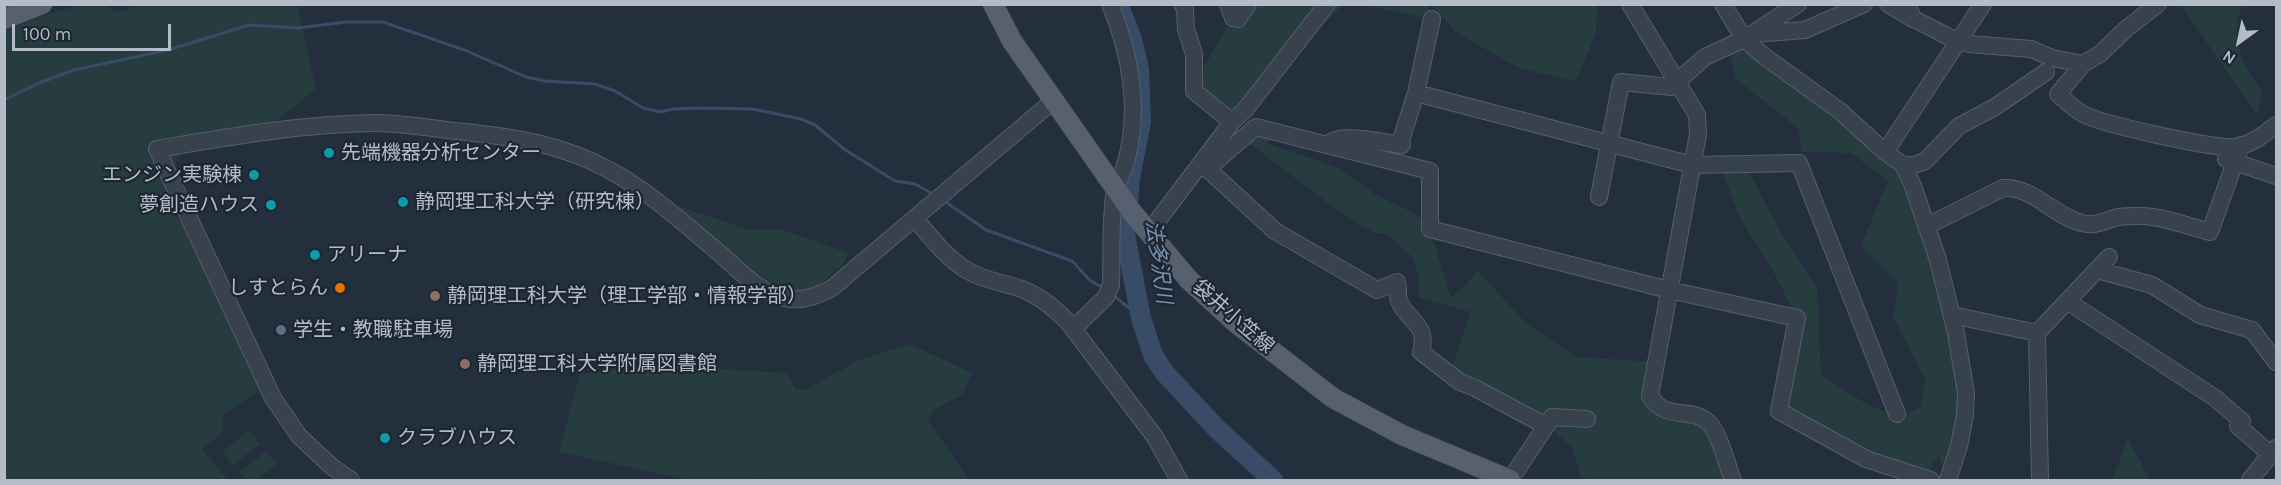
<!DOCTYPE html>
<meta charset="utf-8">
<style>
body{margin:0}
#map{position:relative;width:2281px;height:485px;overflow:hidden;background:#242f3e;font-family:Karla,sans-serif}
canvas{display:block}
.frame{position:absolute;inset:0;border:6px solid #b4bcc9;pointer-events:none}
.north{position:absolute;left:2209px;top:12px;width:60px;height:60px;-webkit-text-stroke:4px #1d2633;paint-order:stroke;rotate:213deg;font-size:16px;font-weight:700;line-height:24px;text-align:center;color:#b4bcc9}
.north::after{content:'';display:block;margin:auto;width:21px;height:27px;background:#b4bcc9;clip-path:polygon(50% 0,100% 100%,50% 72%,0 100%)}
.scale{position:absolute;left:12px;top:24px;width:159px;height:27px;box-sizing:border-box;border:3px solid #b4bcc9;border-top:0;padding-left:8px;font-size:18px;line-height:21px;white-space:nowrap;color:#b4bcc9;-webkit-text-stroke:4px #1d2633;paint-order:stroke}
</style>
<div id="map">
<canvas width="2281" height="485"></canvas>
<div class="frame"></div>
<div class="north">N</div>
<div class="scale">100 m</div>
</div>
<script>
const g = document.querySelector('canvas').getContext('2d');
g.lineJoin = 'round';
function fillPath(path, color) {
  g.fillStyle = color;
  g.fill(path, 'evenodd');
}
function stroke(path, color, width, dash) {
  g.strokeStyle = color;
  g.lineWidth = width;
  g.lineCap = dash ? 'butt' : 'round';
  g.setLineDash(dash || []);
  g.stroke(path);
}
function drawText(font, color, halo, rows, align = 'center') {
  g.font = font + ' Karla,"Noto Sans JP",sans-serif';
  g.lineWidth = 4.5;
  g.setLineDash([]);
  g.textBaseline = 'middle';
  g.strokeStyle = halo;
  g.fillStyle = color;
  for (const [text, x, y, turn = 0] of rows) {
    g.save();
    g.translate(x, y);
    g.rotate((+turn || 0) * Math.PI / 180);
    g.textAlign = isNaN(turn) ? turn : align;
    if (halo) g.strokeText(text, 0, 0);
    g.fillText(text, 0, 0);
    g.restore();
  }
}
const green = new Path2D(`
 M146 4 297 5 316 89 262 132 185 149 175 163 177 182 175 215 203 246 267 385 224 414 222 433 202 449 228 480H5L4 31C28 21 79 0 104 6 109 7 113 10 117 12Z
 M1241 5H1342L1239 115 1194 83Z
 M1362 5H1428L1432 19Z
 M1432 5H1597L1596 33 1576 81 1522 69 1508 62 1456 32Z
 M2181 5H2242C2229 43 2242 60 2262 92L2257 115Z
 M1729 46 1764 56 1824 100 1872 153 1913 186 1959 352 1958 410 1945 480 1939 455 1924 478 1779 411 1797 318 1776 276 1740 218 1719 164H1745L1779 229 1817 288 1821 374C1843 389 1881 419 1908 413 1912 412 1917 408 1921 407L1925 379 1893 317 1898 283 1861 246 1888 181 1851 153 1801 152 1799 129 1735 78Z
 M1272 131 1267 143 1338 168 1378 196 1406 209 1430 224 1416 225 1429 226 1426 233 1434 243 1451 298 1466 285 1477 270 1525 322 1576 357 1656 362 1650 397 1695 416 1715 432 1733 480H1589L1581 477 1573 449 1547 425 1450 374 1470 312 1418 297 1419 279 1413 258 1389 235 1372 232 1337 210 1249 143Z
 M670 203 746 229 783 230 848 253 843 265 818 285 798 291 780 289 706 235Z
 M910 344 972 373 962 395 935 409 928 420 969 480H768L759 478 754 480H688L559 452 580 374 654 365 787 373 796 389 805 390 861 359Z
 M249 430 260 444 233 465 222 452Z
 M2128 438 2150 480H2112Z
 M266 451 277 464 257 480H246L240 472Z`);
const stream = new Path2D(`
 M4 100 39 83 74 70 168 50 249 25 298 28 346 22H383L467 51 526 77 545 81 595 84 615 91 643 108 661 112 673 109 700 108 753 109 801 119 815 125 844 149 895 181 915 184 933 194
 M943 200 986 230 1072 261C1083 271 1087 282 1103 287
 M1113 295 1141 318`);
const river = new Path2D(`
 M1118 4 1132 39 1139 69 1141 122 1130 178 1125 235 1141 318 1153 355 1164 372 1217 429 1273 480`);
const minor = new Path2D(`
 M1182 4 1185 8 1186 29 1194 54V91L1232 122
 M1228 4 1233 18 1238 19 1248 4
 M1630 4 1697 115 1698 134 1650 396C1667 423 1690 405 1709 423 1720 434 1727 465 1733 480
 M1723 4 1744 39 1764 56 1840 111 1885 152 1903 165 1913 186 1938 260 1956 333 1966 393 1965 415 1959 446 1948 480
 M1888 4 1913 19
 M1906 4 1914 19 1953 39 1969 44 2031 49 2052 58 2083 64 2100 54 2126 29 2158 4
 M1753 34 1805 30 1864 4
 M2083 64 2058 94C2066 101 2074 109 2083 114 2101 124 2217 150 2237 147 2252 144 2265 134 2276 125
 M1416 93 1692 165 1799 163 1897 414
 M1331 142C1344 133 1386 143 1402 145L1401 140 1416 93 1432 19
 M1885 152 1983 4
 M2226 159 2276 176
 M1201 163 1275 231 1377 290 1397 282C1399 288 1397 296 1399 301 1408 322 1429 324 1421 352L1460 382 1475 388 1546 426
 M1903 165H1914L1925 161 1959 126 1995 107 2046 72
 M1207 169 1256 127 1430 171V229L1669 290 1797 318 1779 411 1866 459 1931 480
 M1599 197 1621 82 1671 87 1705 57 1744 39 1798 4
 M915 219C930 236 944 255 963 268 980 279 1000 282 1019 288 1039 295 1054 308 1068 322L1155 437 1179 480
 M1927 226 2003 188C2033 186 2053 216 2082 223 2095 227 2106 220 2119 217 2126 216 2134 216 2142 216 2162 216 2190 227 2210 232L2241 145
 M1149 232 1232 122 1245 110 1327 4
 M2097 270 2152 285 2200 315 2252 330 2276 362
 M2067 301 2215 398 2242 421 2238 426 2271 455
 M1952 315 2037 333 2109 257
 M1073 329 1106 297 1111 285C1112 257 1110 226 1114 197 1116 183 1124 172 1127 158 1140 107 1130 52 1110 4
 M2037 333 2040 480
 M351 480 331 466 299 436 273 398 157 149C229 137 301 124 374 123 404 123 435 129 465 132 515 137 564 145 609 170 649 191 683 223 718 252 738 269 761 295 789 299 805 301 818 295 832 288L1053 101
 M1510 480 1552 417 1587 419
 M2250 480 2276 448`);
const major = new Path2D(`
 M993 4 1012 41 1132 212 1189 280 1236 323 1333 398 1402 435 1510 480
 M4 19 42 4`);
const markers = [
 [329,153,6,"#0f9aa8"],
 [254,175,6,"#0f9aa8"],
 [403,202,6,"#0f9aa8"],
 [271,205,6,"#0f9aa8"],
 [315,255,6,"#0f9aa8"],
 [340,288,6,"#e8710a"],
 [435,296,6,"#8d6e63"],
 [281,330,6,"#5c6f8a"],
 [465,364,6,"#8d6e63"],
 [385,438,6,"#0f9aa8"]
];
const poiNames = [
 ["先端機器分析センター",341,153],
 ["エンジン実験棟",242,175,"right"],
 ["静岡理工科大学（研究棟）",415,202],
 ["夢創造ハウス",259,205,"right"],
 ["アリーナ",327,255],
 ["しすとらん",328,288,"right"],
 ["静岡理工科大学（理工学部・情報学部）",447,296],
 ["学生・教職駐車場",293,330],
 ["静岡理工科大学附属図書館",477,364],
 ["クラブハウス",397,438]
];
const streetNames = [
 ["袋井小笠線",1233,317,41]
];
const waterNames = [
 ["法多沢川",1158,262,82]
];
fillPath(green, '#263c3f');
stroke(stream, '#394c67', 3);
stroke(river, '#394c67', 20);
stroke(minor, '#565f6c', 18);
stroke(major, '#414a57', 21);
stroke(minor, '#38414e', 16);
stroke(major, '#56606e', 20);
for (const [x, y, r, color] of markers) {
  const dot = new Path2D();
  dot.arc(x, y, r, 0, 2 * Math.PI);
  g.fillStyle = color;
  g.fill(dot);
  stroke(dot, '#1d2633', 2);
}
drawText('20px', '#b4bcc9', '#1d2633', poiNames, 'left');
drawText('20px', '#b4bcc9', '#1d2633', streetNames);
drawText('italic 21px', '#7c92b1', '#1d2633', waterNames);
</script>
